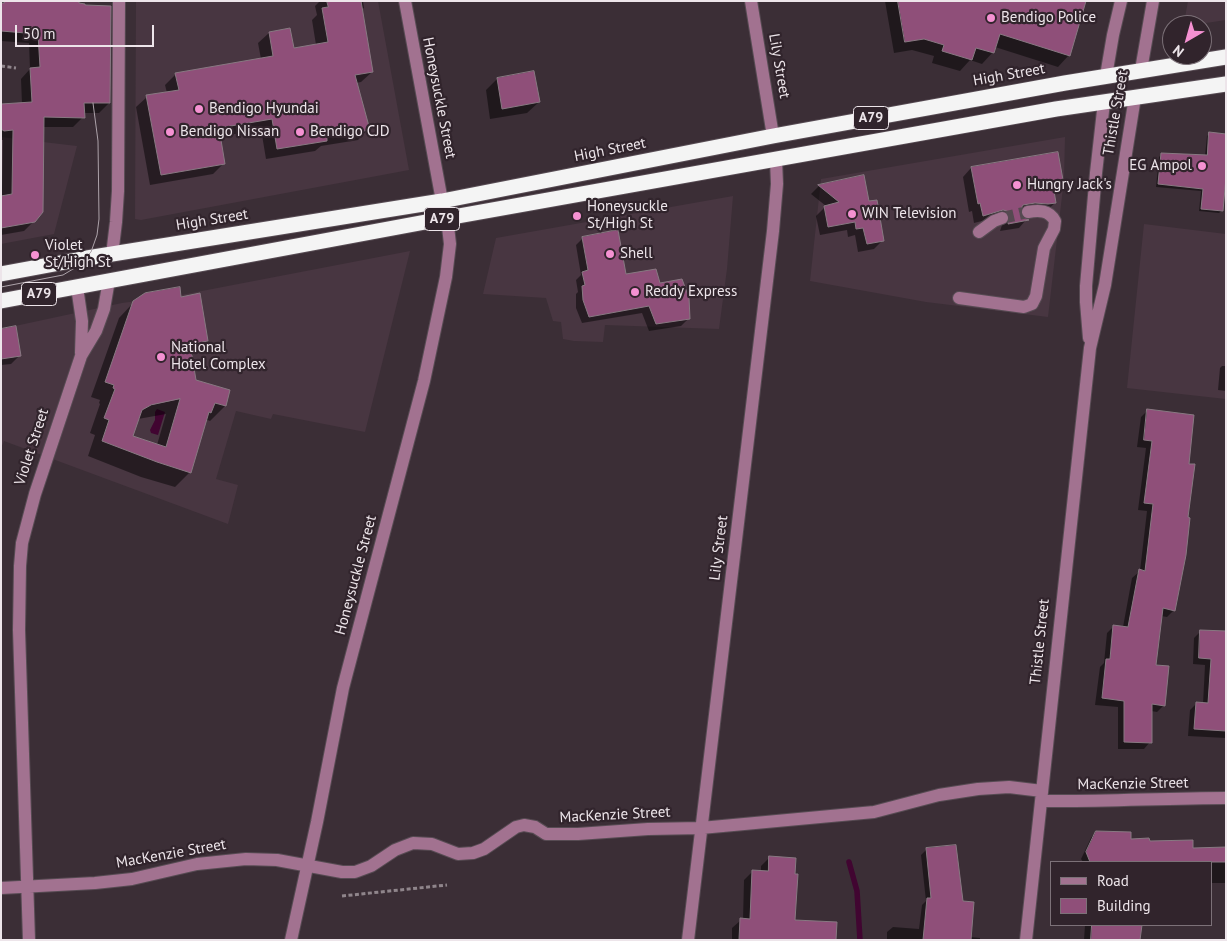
<!DOCTYPE html>
<style>
body{margin:0}
#map{position:relative;width:1227px;height:941px;overflow:hidden;background:#3b2e36;font-family:"PT Sans",sans-serif}
canvas{display:block}
.frame{position:absolute;inset:0;border:2px solid #ede5ea;pointer-events:none}
.legend{position:absolute;left:1050px;top:861px;width:162px;height:65px;box-sizing:border-box;background:#31242c;border:1px solid #7c7178;margin:0;padding:6px 9px;list-style:none;font-size:15px;color:#ede5ea}
.legend li{display:flex;align-items:center;gap:10px;height:25px}
.legend b{width:25px;border:1px solid #7c7178}
.north{position:absolute;left:1162px;top:15px;width:50px;height:50px;box-sizing:border-box;background:#31242c;border:1px solid #7c7178;border-radius:50%;rotate:218deg;font-size:14px;font-weight:700;line-height:20px;text-align:center;color:#ede5ea}
.north::after{content:'';display:block;margin:auto;width:18px;height:22px;background:#f591d2;clip-path:polygon(50% 0,100% 100%,50% 72%,0 100%)}
.scale{position:absolute;left:15px;top:25px;width:139px;height:22px;box-sizing:border-box;border:2px solid #ede5ea;border-top:0;padding-left:6px;font-size:15px;line-height:18px;white-space:nowrap;color:#ede5ea;-webkit-text-stroke:4px #31242c;paint-order:stroke}
</style>
<div id="map">
<canvas width="1227" height="941"></canvas>
<div class="frame"></div>
<ul class="legend">
<li><b style="height:6px;background:#a27290"></b>Road</li>
<li><b style="height:14px;background:#8f4f79"></b>Building</li>
</ul>
<div class="north">N</div>
<div class="scale">50 m</div>
</div>
<script>
const g = document.querySelector('canvas').getContext('2d');
g.lineJoin = 'round';
function fillPath(path, color) {
  g.fillStyle = color;
  g.fill(path, 'evenodd');
}
function stroke(path, color, width, dash) {
  g.strokeStyle = color;
  g.lineWidth = width;
  g.lineCap = dash ? 'butt' : 'round';
  g.setLineDash(dash || []);
  g.stroke(path);
}
function drawText(font, color, halo, rows, align = 'center') {
  g.font = font + ' "PT Sans",sans-serif';
  g.lineWidth = 4.5;
  g.setLineDash([]);
  g.textBaseline = 'middle';
  g.strokeStyle = halo;
  g.fillStyle = color;
  for (const [text, x, y, turn = 0] of rows) {
    g.save();
    g.translate(x, y);
    g.rotate((+turn || 0) * Math.PI / 180);
    g.textAlign = isNaN(turn) ? turn : align;
    if (halo) g.strokeText(text, 0, 0);
    g.fillText(text, 0, 0);
    g.restore();
  }
}
const built = new Path2D(`
 M136 1H378L409 170 141 220 135 219Z
 M1188 1H1226V20L1193 25 1184 23Z
 M1 137 77 146 54 234 1 244Z
 M1065 137 1064 179 1048 317 926 302 810 281 821 179Z
 M733 196 727 269 719 329 605 325 603 342 574 341 563 339 561 322 553 321 546 298 483 294 496 238Z
 M1144 224 1226 234V399L1127 388Z
 M410 251 365 432 273 414 271 419 236 411 216 479 238 485 228 524 4 441 1 448V329L122 303 181 295Z`);
const water = new Path2D(`
 M157 409 165 412 158 435 151 433 150 430 155 420V412Z`);
const shadow = new Path2D(`
 M1 1H78L109 103 99 113H83V117L73 127H43L34 221 24 231 1 235 3 140H1V105L22 104 21 79 30 69 29 43 1 41Z
 M320 1H363L364 8 361 10 372 72 361 82 356 83 368 129 358 140 321 146 315 151 266 159 261 129 219 137 224 163 213 174 150 185 136 107 147 97 167 93 165 85 176 74 261 59 258 43 269 33 293 49 316 45 312 20 317 15 315 6Z
 M885 1H1085L1069 55 1058 67 995 47 993 52 982 64 970 60 960 71 932 63 934 56 912 50 894 53Z
 M497 79 539 102 527 113 490 119 486 90Z
 M1209 134 1222 210 1219 213 1199 211 1201 191 1156 187 1159 157 1161 155 1205 156 1207 136Z
 M971 168 1062 179 1058 183 1059 189 1053 195 1055 203 1046 211 1019 212 1021 218 1026 220 1019 228 1000 231 1002 225 994 218 974 223 972 211 969 212 963 177Z
 M863 176 868 203 882 241 874 249 858 252 855 235 848 237 847 230 820 235 816 216 826 206 811 194 819 186Z
 M583 238 625 276 659 285 688 319 681 326 649 331 642 313 582 323 576 308V294L578 292 576 280 581 275 576 245Z
 M180 298 207 340 192 355 194 381 225 406 210 421 205 419 190 472 175 487 141 477 88 456 95 435 90 433 100 404 99 403 100 400 91 397 119 318 134 302ZM166 414 157 445 131 437 138 419Z
 M1 330 20 355 11 364 1 365Z
 M1222 366H1226V391L1218 390 1220 368Z
 M1148 410 1193 416 1174 610 1167 617 1161 616 1155 666 1164 705 1157 712 1151 711 1150 742 1144 749H1118V707L1095 705 1100 667 1104 663 1107 633 1114 626 1123 627 1132 578 1140 571 1147 511 1138 510 1146 448 1137 447 1141 417Z
 M1201 631 1226 633V738L1188 736 1190 710 1196 704H1203L1205 665 1193 664 1194 638Z
 M1096 832 1130 840 1192 849 1226 848V883H1211V862H1083L1081 859 1091 838Z
 M926 850 962 902 970 937 980 938V940H887V932L893 927 919 929 922 905 926 901 921 855Z
 M769 858 794 922 835 940H732V928L741 920H743L744 880 753 871H761V866Z
 M1085 925H1140L1139 940H1084Z`);
const stream = new Path2D(`
 M849 862 857 891 860 940`);
const building = new Path2D(`
 M4 1H79V3L85 4V5L111 6 110 103H84L85 118 44 117 43 212 35 222 1 228V196L12 194 13 130 4 131 1 129V104L32 102 30 68 40 67 38 34 1 31V3H4Z
 M327 1H361L373 72 355 75 370 130 327 137V141L277 149 272 119 219 128 225 164 161 175 146 95 179 90 175 73 273 56 269 32 290 28 294 48 328 42 322 8 328 7Z
 M898 1H1086L1070 56 1000 34 994 53 976 48 972 60 942 51 944 45 924 39 905 42Z
 M534 71 540 102 502 109 497 78Z
 M1209 132 1226 134V177L1223 211 1201 209 1203 189 1158 184 1161 153 1207 155Z
 M1058 152 1063 180 1059 181 1061 190 1054 191 1056 203 1048 204 1035 203 1023 205 1020 210V214L1022 217 1029 220 1008 224 1010 216 1007 211 1003 210 983 216 980 203 978 204 971 167Z
 M864 175 869 201 877 200 884 241 867 244 863 228 856 229 855 222 828 227 824 206 839 202 818 185Z
 M618 230 626 274 656 269 660 283 682 279 689 298 690 319 656 324 649 306 589 317 583 300 582 286 585 285 582 272 588 270 582 237Z
 M180 287 181 297 200 293 208 341 190 344 196 380 230 390 226 406 215 403 211 413 209 412 191 473 157 462 102 441 109 420 104 418 115 389 113 388 114 385 105 382 133 301 145 293ZM180 399 166 447 133 436 142 410 151 405Z
 M16 326 21 356 1 359V329Z
 M1147 409 1194 415 1189 464H1195L1188 517 1190 518 1186 555 1175 611 1163 608 1156 665 1169 666 1165 706 1152 704V743L1124 742V701L1102 698 1106 659H1110L1113 625 1128 627 1139 569 1145 571 1153 504 1144 503 1152 441 1144 440Z
 M1200 630 1226 631V731L1194 729 1196 702 1208 703 1211 659 1199 658Z
 M1096 831 1131 832V839L1149 838 1150 841 1193 840V848L1226 847V862H1090L1086 852Z
 M956 845 963 901 974 902 971 940H923L927 898H931L926 848Z
 M769 856 796 858 795 874H798L795 920 837 922 836 940H739L740 918 750 919 752 870 768 871Z
 M1092 925H1142L1140 940H1091Z`);
const minorTunnel = new Path2D(`
 M1002 218 1028 212`);
const path = new Path2D(`
 M1 66 16 68
 M342 896 447 885`);
const minor = new Path2D(`
 M405 1 442 201
 M751 1 773 136
 M1141 70 1153 1
 M1106 76 1113 35 1121 1
 M979 232 994 221 1002 218
 M112 255 116 222 118 191 119 1
 M77 287 82 321 81 353
 M959 298 1024 307 1032 304 1036 296 1044 248 1054 229 1055 221C1049 210 1039 210 1028 212
 M1089 338 1086 302V286L1096 173 1104 102
 M1041 801C1102 802 1164 798 1226 798
 M1 888 95 883 132 879 197 864 246 859 277 860 342 872H355L371 866 395 850 413 843 432 844 458 854 473 853 484 849 516 827 524 825 535 827 546 834H578L648 829 701 828 874 812 939 795 978 789 1009 787 1042 791
 M29 940 19 630 20 566 22 543 35 494 81 356 96 331 104 309 109 280
 M291 940 317 822 343 688 424 381 446 277 450 244 447 218
 M688 940 773 231 777 184 776 160
 M1026 940 1090 348 1105 285 1135 97`);
const highway = new Path2D(`
 M1 274 87 258 442 201 773 136 1065 83 1226 57
 M1 301 447 218 1056 109 1226 84`);
const tram = new Path2D(`
 M1 287 63 275 78 266 91 252 97 235 99 219 98 141 93 103`);
const markers = [
 [991,18,5,"#f591d2"],
 [199,109,5,"#f591d2"],
 [170,132,5,"#f591d2"],
 [300,132,5,"#f591d2"],
 [1202,166,5,"#f591d2"],
 [1017,185,5,"#f591d2"],
 [852,214,5,"#f591d2"],
 [577,216,5,"#f591d2"],
 [610,254,5,"#f591d2"],
 [35,255,5,"#f591d2"],
 [635,292,5,"#f591d2"],
 [161,357,5,"#f591d2"]
];
const shields = [
 [871,118,35],
 [442,219,35],
 [39,294,35]
];
const shieldNames = [
 ["A79",871,118],
 ["A79",442,219],
 ["A79",39,294]
];
const poiNames = [
 ["Bendigo Police",1001,18],
 ["Bendigo Hyundai",209,109],
 ["Bendigo Nissan",180,132],
 ["Bendigo CJD",310,132],
 ["EG Ampol",1192,166,"right"],
 ["Hungry Jack's",1027,185],
 ["Honeysuckle",587,207],
 ["St/High St",587,224],
 ["WIN Television",862,214],
 ["Violet",45,246],
 ["St/High St",45,263],
 ["Shell",620,254],
 ["Reddy Express",645,292],
 ["National",171,348],
 ["Hotel Complex",171,365]
];
const streetNames = [
 ["Lily Street",779,66,80],
 ["High Street",1009,75,-10],
 ["Honeysuckle Street",439,98,79],
 ["Thistle Street",1116,113,-80],
 ["High Street",610,150,-11],
 ["High Street",212,220,-9],
 ["Violet Street",32,447,-72],
 ["Lily Street",719,548,-83],
 ["Honeysuckle Street",356,575,-75],
 ["Thistle Street",1040,642,-84],
 ["MacKenzie Street",1133,784,-1],
 ["MacKenzie Street",615,815,-3],
 ["MacKenzie Street",171,854,-10]
];
fillPath(built, '#483641');
fillPath(water, '#410531');
fillPath(shadow, '#0007');
stroke(stream, '#410531', 5.5);
fillPath(building, '#8f4f79');
stroke(building, '#887982', 1);
stroke(minorTunnel, '#564951', 12, [12, 6]);
stroke(minor, '#574b53', 14);
stroke(highway, '#574b53', 17);
stroke(path, '#8f858b', 3, [4, 2.5]);
stroke(minor, '#a27290', 12);
stroke(highway, '#f4f4f4', 15);
stroke(tram, '#ada3aa', 1);
for (const [x, y, r, color] of markers) {
  const dot = new Path2D();
  dot.arc(x, y, r, 0, 2 * Math.PI);
  g.fillStyle = color;
  g.fill(dot);
  stroke(dot, '#31242c', 2);
}
for (const [x, y, w] of shields) {
  const box = new Path2D();
  box.roundRect(x - w / 2, y - 11.5, w, 23, 4);
  g.fillStyle = '#31242c';
  g.fill(box);
  stroke(box, '#ede5ea', 1);
}
drawText('bold 14px', '#ede5ea', null, shieldNames);
drawText('15px', '#ede5ea', '#31242c', poiNames, 'left');
drawText('15px', '#ede5ea', '#31242c', streetNames);
</script>
